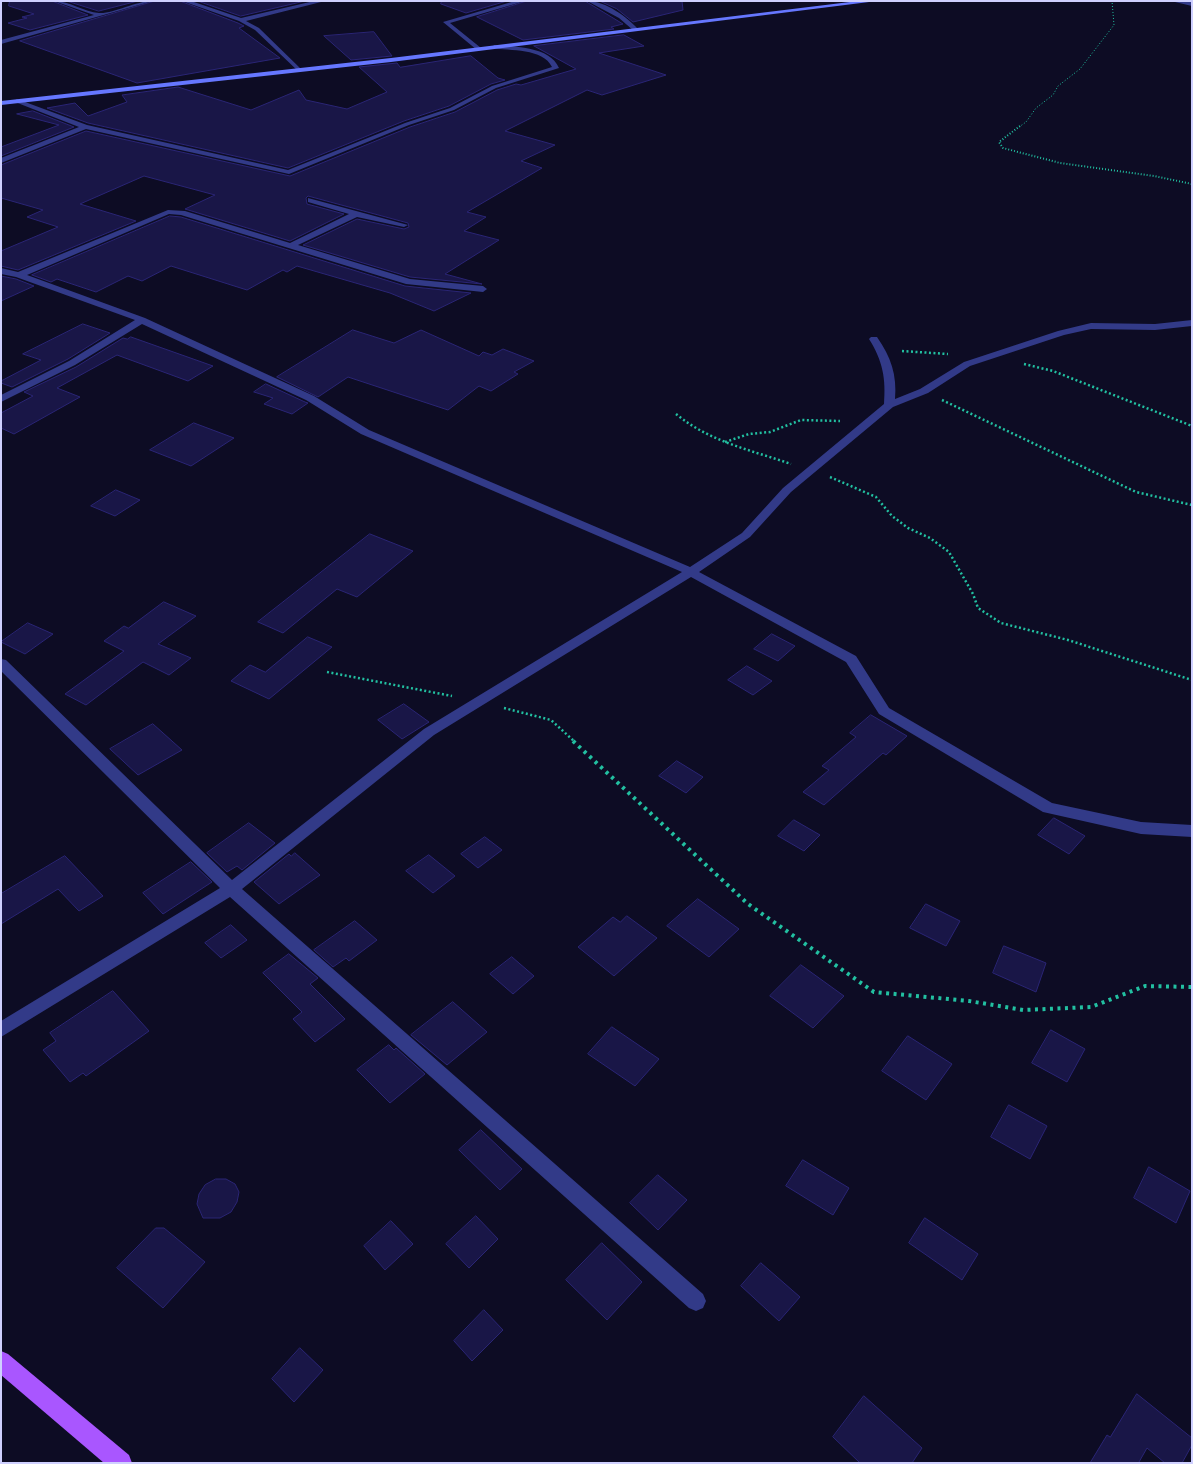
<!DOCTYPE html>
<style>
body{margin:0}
#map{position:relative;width:1193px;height:1464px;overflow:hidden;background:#0d0c24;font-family:Helvetica,sans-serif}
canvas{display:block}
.frame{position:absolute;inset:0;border:2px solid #cfd0ff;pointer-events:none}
</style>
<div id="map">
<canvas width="1193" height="1464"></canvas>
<div class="frame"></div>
</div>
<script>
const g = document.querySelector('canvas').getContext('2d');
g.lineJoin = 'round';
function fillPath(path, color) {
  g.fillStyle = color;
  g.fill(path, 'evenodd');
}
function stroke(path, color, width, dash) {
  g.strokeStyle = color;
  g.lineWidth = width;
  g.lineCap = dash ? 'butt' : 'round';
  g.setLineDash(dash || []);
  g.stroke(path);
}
const building = new Path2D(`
 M10 1H52L88 15 30 30 8 23 27 18 22 17 34 14 9 6Z
 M67 1H138L99 11Z
 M155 1H180L238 23 244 26 239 28 280 58 137 83 20 41Z
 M198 1H305L241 16Z
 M442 1H507L466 13 441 4Z
 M527 1H585L623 24 611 27 614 29 523 40 477 17Z
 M600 1H682L683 10 633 22 617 9Z
 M374 32 392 56 351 60 324 36Z
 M624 35 644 46 599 53 666 75 602 95 587 90 505 131 555 145 521 161 542 168 467 212 486 217 464 231 499 240 445 274 482 284 410 277 303 245 357 219 404 229 409 227 408 223 308 196 306 198 307 204 344 214 290 241 185 209 215 195 144 176 80 204 136 221 18 270 1 266V251L58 227 27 217 43 210 1 198V165L86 131 290 176 410 127 455 112 497 90 516 84 521 85 576 69 534 46Z
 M471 56 498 78 505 80 491 84 449 106 404 121 288 168 88 123 47 108 75 103 88 116 127 102 122 95 178 87 251 110 299 90 306 100 347 109 387 92 359 67 397 63 400 67Z
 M33 111 74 127 1 156V147L59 125 17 114Z
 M170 216 181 217 405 286 471 293 434 311 390 293 297 266 287 272 283 270 247 290 171 266 142 281 128 276 96 292 57 279 51 282 32 275Z
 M1 276 16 279 34 286 1 301Z
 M83 324 110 333 68 359 12 387 1 383V381L41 360 23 354Z
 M353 330 394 343 421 330 479 356 483 352 492 355 503 349 534 361 514 372 518 374 491 391 479 386 448 410 348 377 318 397 277 377Z
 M131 337 213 366 188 381 117 355 57 388 80 397 14 434 1 428V413L33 396 24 392 76 367 123 338 127 339Z
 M266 384 305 402 308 403 292 414 264 404 273 398 254 392Z
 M194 423 234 438 191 466 150 450Z
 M116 490 140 500 115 516 91 506Z
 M370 534 413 551 357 597 337 589 283 633 258 622Z
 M164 602 196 616 158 644 191 658 169 675 143 662 86 705 65 694 124 651 104 641 124 626 128 628Z
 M28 623 53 634 25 654 1 642Z
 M772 634 795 646 778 661 754 649Z
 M308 637 332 647 269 699 231 681 250 665 265 672Z
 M747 666 772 681 753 695 728 680Z
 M404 704 429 722 402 739 378 720Z
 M871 715 907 736 886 755 883 753 824 805 803 792 829 770 822 766 856 737 850 733Z
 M153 724 182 750 138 775 110 749Z
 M677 761 703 777 686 793 659 776Z
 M1054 818 1085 836 1069 854 1038 835Z
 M794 820 820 835 804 851 778 836Z
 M249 823 275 843 242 870 237 866 227 872 207 853Z
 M485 837 502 850 478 868 461 854Z
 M295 853 320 875 279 904 254 882 289 854 291 856Z
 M429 855 455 876 433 893 406 871Z
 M65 856 103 896 79 911 58 889 1 924V894Z
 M191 862 212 882 163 914 143 893Z
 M698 899 739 929 709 957 667 926Z
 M926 904 960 921 946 946 910 928Z
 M627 916 657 938 614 976 578 947 613 917 620 922Z
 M355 921 377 940 349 961 346 958 333 967 314 950Z
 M231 925 247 940 221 958 205 943Z
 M1004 946 1046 963 1036 992 993 973Z
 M289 954 318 978 310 984 345 1019 315 1042 293 1019 302 1012 263 973Z
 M512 957 534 976 513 994 490 974Z
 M801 965 844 996 813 1028 770 996Z
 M113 991 149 1031 86 1076 83 1073 70 1082 43 1050 56 1041 50 1033Z
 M453 1002 487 1032 447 1065 411 1035Z
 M612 1027 659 1059 635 1086 588 1054Z
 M1051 1030 1085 1049 1067 1082 1032 1063Z
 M908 1036 952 1064 926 1100 882 1071Z
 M389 1045 394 1050 396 1048 425 1074 390 1103 357 1070Z
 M1009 1105 1047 1126 1030 1159 991 1137Z
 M481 1130 522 1169 500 1190 459 1150Z
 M803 1160 849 1188 833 1215 786 1186Z
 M1149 1167 1190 1191 1176 1223 1134 1198Z
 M658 1175 687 1200 658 1230 630 1203Z
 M216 1179H226L235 1184 239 1192 237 1202 231 1212 220 1218H203L197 1204 199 1194 205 1185Z
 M476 1216 498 1239 469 1268 446 1244Z
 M925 1218 978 1254 962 1280 909 1243Z
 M391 1221 413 1244 385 1270 364 1246Z
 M156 1228H164L205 1262 163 1308 117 1268Z
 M602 1243 642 1282 607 1320 566 1280Z
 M761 1263 800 1297 779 1321 741 1286Z
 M484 1310 503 1330 472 1361 454 1341Z
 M300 1348 323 1370 294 1402 272 1379Z
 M1137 1394 1192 1438V1445L1182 1463H1165L1147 1448 1139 1462 1141 1463H1090L1107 1435 1110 1437Z
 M864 1396 922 1448 912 1463H860L833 1437Z`);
const pathFar3 = new Path2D(`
 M1019 127 1026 122 1036 108 1053 95 1058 86 1080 69 1114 25 1112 1`);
const pathFar2 = new Path2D(`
 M1020 126 999 142 1003 148 1060 163 1154 176 1192 184`);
const pathFar1 = new Path2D(`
 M902 351 948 354
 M1024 364 1053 371 1192 426
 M942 400 1136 492 1192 505
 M676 414C710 442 751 450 791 464
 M725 442 749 434 770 432 801 420 840 421
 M830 477 876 497 892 516 908 528 930 538 949 552 973 594 978 608 1001 623 1068 640 1192 680
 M327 672 452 696
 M504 708 551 720 575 742`);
const path = new Path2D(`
 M573 741 748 904 874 992 969 1001 1023 1010 1091 1007 1145 986 1192 987`);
const minor = new Path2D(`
 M54 1C70 1 84 12 99 13 113 14 135 1 153 1L1 44V40L94 15Z
 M182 1H191L241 18 314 1H325L246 21 259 28 301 69V71L299 72 255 30 239 21Z
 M515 1H525L450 23 481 48V50H477L443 22Z
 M587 1C606 1 627 17 639 30L634 31 619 18Z
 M1174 1 1192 2V6L1175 2Z
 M494 45C514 47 550 46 559 68L496 88 454 110 409 125 289 174 86 129 1 163V158L79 127 15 102 14 101 17 99 87 125 288 170 405 123 450 108 492 86 552 67C543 48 510 51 492 48Z
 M308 198 408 225 404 227 357 217 298 245 410 279 483 286 487 289 483 292 406 284 181 215 169 214 27 275 145 318 314 396 369 430 690 567 742 533 783 488 884 404C886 379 883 361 869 339L871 337H877C891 357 897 375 895 399L920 389 964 362 1058 331 1091 323 1155 324 1192 320V326L1155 330 1091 329 1064 335 970 366 928 393 893 407 791 492 750 537 699 572 856 656 889 708 1052 803 1141 822 1192 825V837L1141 834 1043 812 879 714 846 662 691 577 434 735 242 889 703 1294 706 1301 703 1308 696 1311 689 1308 230 897 1 1037V1021L220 888 1 671V659L6 660 232 880 424 729 682 572 361 434 306 400 142 324 75 365 1 402V395L69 361 135 320 16 277 1 274V268L18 272 168 210 185 211 290 243 349 214 308 202Z`);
const secondary = new Path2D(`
 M858 1H877L391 62 1 105V101L391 58Z`);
const primary = new Path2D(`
 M1 1351 8 1354 129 1455 132 1463H104L1 1375Z`);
fillPath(building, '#191647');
stroke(building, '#2a2575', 1);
stroke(pathFar3, '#22c0a1', 1, [1, 2]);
stroke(pathFar2, '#22c0a1', 2, [1, 2]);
stroke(pathFar1, '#22c0a1', 2.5, [2, 2.5]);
stroke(path, '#22c0a1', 4, [3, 4.5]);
fillPath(minor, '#323a88');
fillPath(secondary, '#67f');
fillPath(primary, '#a956ff');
</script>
